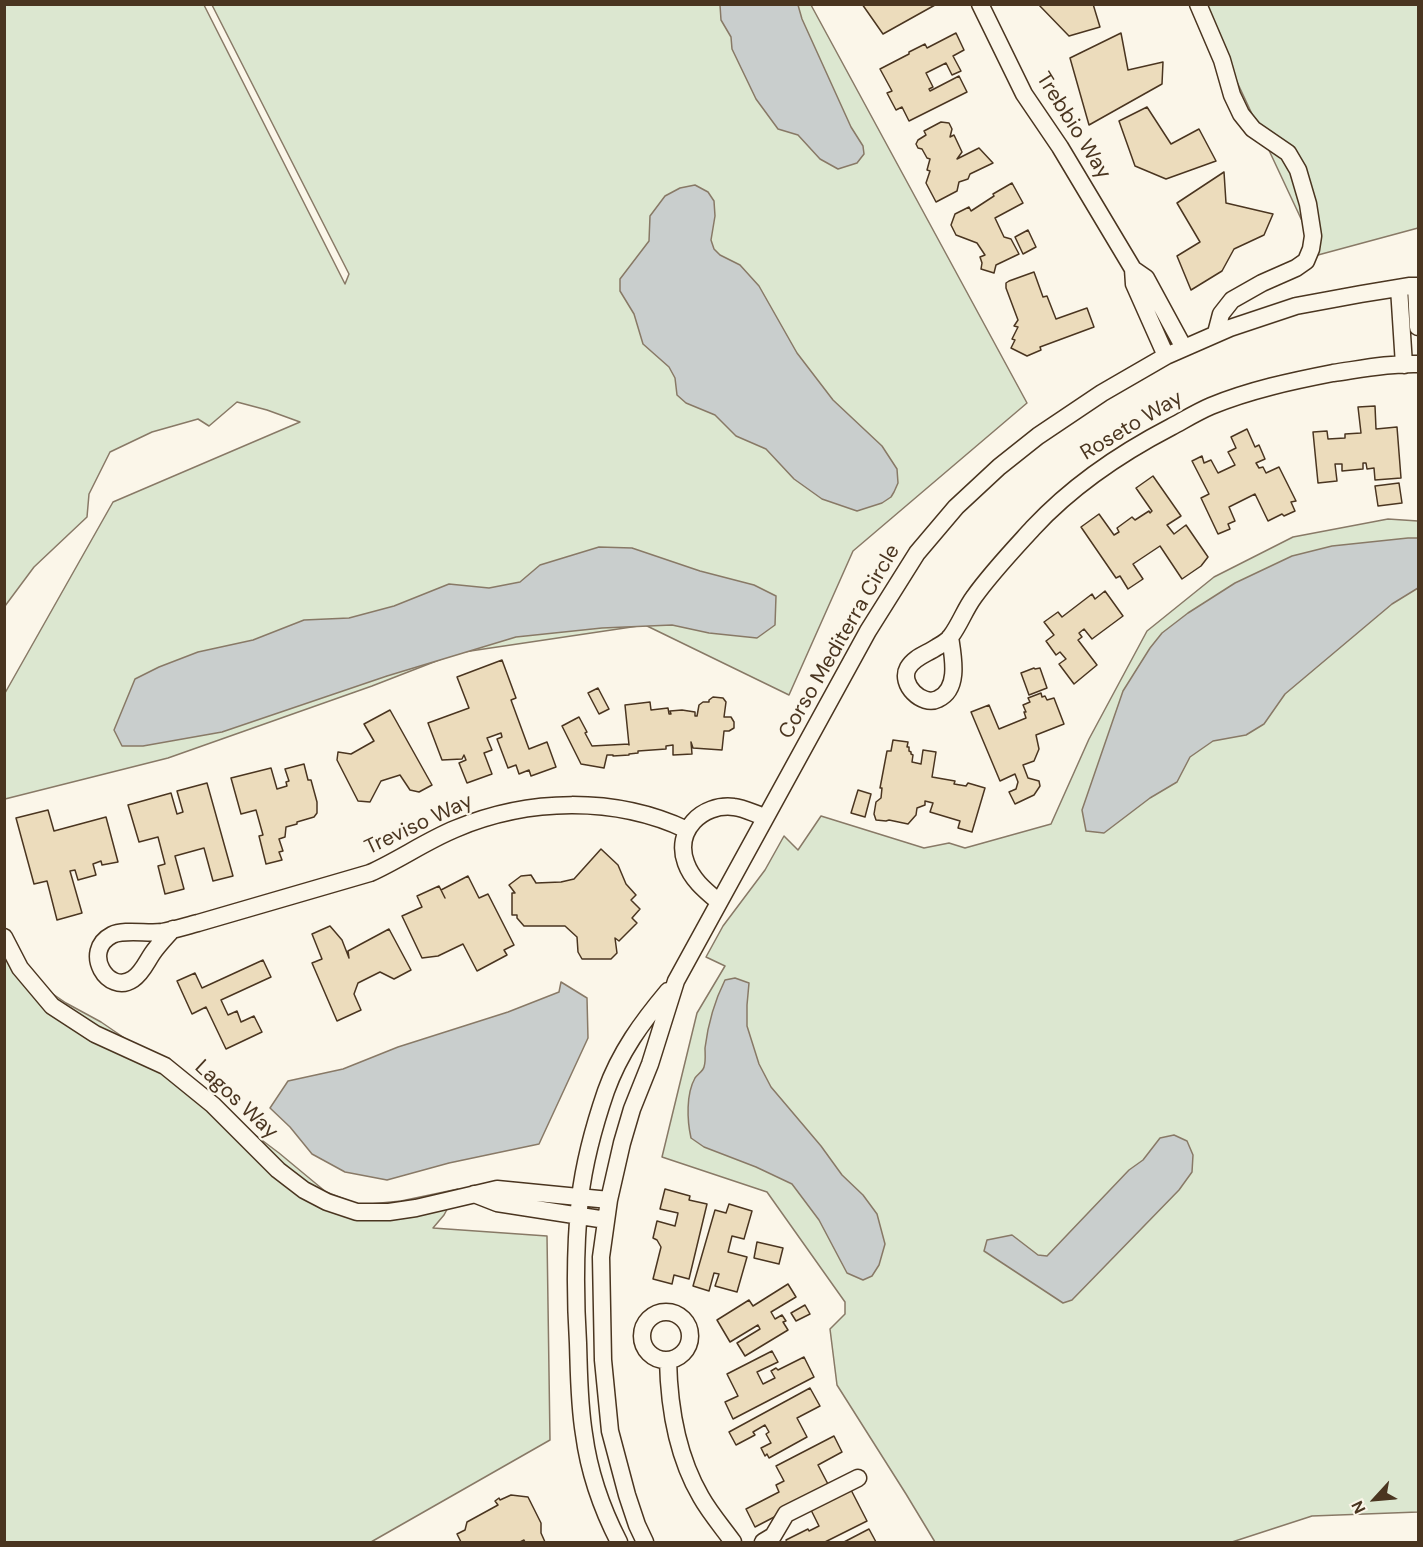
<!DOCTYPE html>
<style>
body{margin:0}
#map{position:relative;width:1423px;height:1547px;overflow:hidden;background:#fbf6e9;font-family:"DM Sans",sans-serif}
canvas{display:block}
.frame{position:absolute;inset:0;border:6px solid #4a3520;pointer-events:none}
.north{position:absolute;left:1345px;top:1469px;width:60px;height:60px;-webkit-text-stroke:4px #fbf6e9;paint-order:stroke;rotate:244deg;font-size:16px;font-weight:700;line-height:24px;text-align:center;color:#4a3520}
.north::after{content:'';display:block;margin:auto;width:21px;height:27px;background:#4a3520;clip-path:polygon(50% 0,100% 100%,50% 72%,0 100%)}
</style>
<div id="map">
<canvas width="1423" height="1547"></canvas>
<div class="frame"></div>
<div class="north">N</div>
</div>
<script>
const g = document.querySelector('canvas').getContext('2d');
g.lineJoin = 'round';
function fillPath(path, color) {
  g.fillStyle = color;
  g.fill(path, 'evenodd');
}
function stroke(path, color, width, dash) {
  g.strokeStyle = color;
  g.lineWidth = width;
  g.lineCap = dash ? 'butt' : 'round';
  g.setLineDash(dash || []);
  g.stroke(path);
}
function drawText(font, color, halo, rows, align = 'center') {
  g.font = font + ' "DM Sans",sans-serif';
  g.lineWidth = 4.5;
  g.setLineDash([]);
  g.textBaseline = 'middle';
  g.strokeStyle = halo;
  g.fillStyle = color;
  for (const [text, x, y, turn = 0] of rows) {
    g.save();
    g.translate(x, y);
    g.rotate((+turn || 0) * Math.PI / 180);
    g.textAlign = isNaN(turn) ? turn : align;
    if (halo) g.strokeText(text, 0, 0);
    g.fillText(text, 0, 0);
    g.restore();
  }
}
const green = new Path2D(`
 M5 5H204L345 284 349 274 212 5H811L1027 403 853 551 789 695 645 625 457 653 372 686 168 758 5 799V693L113 502 300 422 267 410 237 402 209 426 198 419 152 432 110 452 89 494 87 517 34 567 5 606Z
 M1201 5H1418V228L1318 255Z
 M1388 519 1418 521V1512L1312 1516 1232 1542H935L906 1494 837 1385 830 1329 845 1314V1302L767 1192 662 1157 697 1013 725 966 706 957 723 926 765 870 784 836 798 850 821 816 924 848 949 843 965 848 1051 824 1089 739 1147 631 1214 577 1293 537Z
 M4 937 34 981 66 1003 101 1022 142 1050 279 1153 326 1192 360 1205 401 1201 458 1189 444 1215 433 1228 547 1236 550 1440 371 1542H5Z`);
const water = new Path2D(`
 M720 5H798L802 19 851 127 863 146 864 154 857 163 838 169 820 159 798 135 778 129 756 99 732 49 731 37 721 20Z
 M695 185 708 192 714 201 715 216 711 240 714 249 720 255 740 265 759 286 797 353 833 400 882 446 897 469 898 483 894 492 891 497 882 503 857 511 822 499 794 479 766 449 736 436 715 415 686 403 677 395 675 378 669 367 643 344 634 314 620 291V279L649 241 650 216 665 196 680 188Z
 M1408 538H1418V588L1392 604 1285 694 1264 724 1246 735 1213 741 1190 757 1177 782 1150 798 1104 833 1086 831 1082 810 1123 691 1150 648 1162 633 1188 613 1235 583 1292 556 1332 546Z
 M599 547 632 548 700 571 754 585 776 596 775 625 757 638 709 633 672 625 602 628 516 637 387 676 222 732 143 746H122L114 730 135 679 159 667 198 652 253 640 304 620 349 618 394 606 449 584 489 588 520 582 540 565Z
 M735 978 749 983 747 1005V1026L759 1064 771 1087 821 1146 842 1175 863 1195 877 1214 885 1244 879 1265 872 1276 863 1280 847 1273 819 1220 792 1184 756 1167 704 1147 691 1138C687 1120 686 1094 695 1078 698 1074 703 1071 704 1067 706 1061 705 1053 705 1048 708 1024 714 1002 725 980Z
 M561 982 587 998 588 1038 539 1144 449 1163 387 1180 345 1172 312 1154 290 1127 270 1108 288 1081 343 1069 398 1047 508 1012 559 992Z
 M1174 1135 1187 1141 1193 1155 1192 1172 1179 1190 1072 1300 1063 1303 984 1251 987 1240 1012 1235 1038 1255 1047 1256 1129 1170 1143 1160 1160 1138Z`);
const building = new Path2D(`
 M862 4H935V5L883 34Z
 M1038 4H1093L1100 27 1069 36Z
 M956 33 964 50 953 56 961 71 952 75 946 63 926 73 933 87 929 89 930 91 959 76 967 92 909 121 902 107 896 110 887 93 892 91 880 69 909 54V52L925 44 927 48Z
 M1121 33 1128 70 1163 62 1162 84 1089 125 1070 58Z
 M1147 107 1171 144 1199 129 1216 161 1166 179 1135 166 1119 121Z
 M941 122 949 123 952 129 950 137 954 135 962 152 957 159 979 148 993 163 970 174 968 179 959 182 957 191 936 202 926 183 930 171 927 170 930 159 927 158 922 149 918 148 916 144 918 140 926 135 924 131Z
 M1224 172 1226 203 1273 214 1264 235 1234 249 1222 271 1191 290 1177 256 1200 242 1177 203Z
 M1012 183 1023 203 995 218 1004 237 1011 239 1019 254 996 265 994 273 981 269 982 263 980 257 985 255 977 243 956 235 951 225 955 214 969 207 971 211 994 196 993 194Z
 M1028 230 1036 247 1023 254 1015 237Z
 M1034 272 1043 297 1047 296 1056 319 1087 308 1094 327 1040 347 1041 350 1027 356 1011 348 1015 340 1012 339 1018 327 1014 326 1018 320 1006 288V283L1009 281Z
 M1375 406 1376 429 1397 427 1401 478 1375 480 1374 468 1367 469 1366 463H1363V469L1342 471V464H1335L1337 481 1318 483 1313 432 1327 431 1328 439 1345 438V434L1361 433 1358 407Z
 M1247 429 1255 447 1259 445 1265 459 1256 463 1259 468 1263 467 1266 473 1279 467 1296 501 1291 502 1295 511 1284 516 1282 514 1268 521 1255 494 1229 507 1235 521 1228 524 1230 529 1218 534 1201 498 1209 494 1192 461 1202 456 1204 463 1211 460 1218 473 1235 465 1228 452 1236 448 1231 437Z
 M1153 476 1181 516 1167 525 1174 534 1186 525 1208 557 1201 566 1182 579 1160 546 1133 564 1143 579 1128 589 1120 576 1116 578 1081 527 1099 514 1114 535 1119 532 1117 528 1132 517 1135 520 1149 511 1150 513 1152 511 1136 488Z
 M1399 483 1402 503 1378 506 1375 486Z
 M1105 591 1123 616 1092 639 1084 629 1079 633 1082 637 1078 640 1097 665 1074 684 1059 664 1066 659 1060 652 1056 655 1046 641 1054 635 1044 622 1058 612 1062 617 1092 594 1095 599Z
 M502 660 516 698 511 700 529 749 547 742 556 767 531 776 529 770 519 774 516 765 508 768 497 739 502 737 501 733 487 738 492 750 484 753 492 774 467 783 459 763 466 760 464 755 462 759 442 760 428 723 469 708 457 677Z
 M1034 668 1035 669 1040 668 1047 688 1029 695 1021 673Z
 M598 688 609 709 599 714 588 693Z
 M1041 693 1042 697 1045 696 1047 700 1054 698 1064 724 1036 735 1039 749 1034 761 1023 765 1028 778 1039 781 1040 786 1034 795 1015 804 1009 792 1016 789 1018 782 1015 774 1000 781 971 712 989 705 999 729 1026 718 1024 712H1026L1023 705 1030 702 1028 698Z
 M713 697 723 698 726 702 724 717H731L734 722V728L729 731H724L722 750 693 748 691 742 692 754 673 755V745L666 746V749L638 751V753L629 754V755L613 756V755H607L604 768 581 764 562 726 579 717 587 732 585 733 592 746 629 744V745L625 705 650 702 651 710 668 708 669 714H671L670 711 682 710 695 712V716H697L699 705 703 702H709V700Z
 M390 710 432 785 419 792 410 790 400 775 381 781 370 802 358 801 337 760 338 752 351 754 374 741 364 724Z
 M893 740 908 742 907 747H909V751L911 752V754L913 755 912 762 921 764 923 750 936 752 932 777 955 781 954 784 966 786 968 783 985 788 972 832 958 828 960 821 930 812 933 803 925 801V805L917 808 916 815 908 824 889 820 886 821 876 820 874 814 876 802 881 798 882 788H880L887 751H891Z
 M304 764 308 780H311L317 802V813L314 817 297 822V824L286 827 285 837 279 839 283 851 279 852 282 860 266 864 259 836 263 835 256 810 241 814 231 778 271 768 277 789 287 786 286 782 289 781 285 769Z
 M207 783 233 876 213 881 204 848 175 856 184 889 165 894 158 866 165 864 158 837 139 842 128 805 171 793 177 814 183 812 177 791Z
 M858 790 871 794 865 817 851 813Z
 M48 810 54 831 106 817 118 862 102 865 101 861 93 864 96 875 78 880 75 870 70 871 82 913 57 920 47 881 34 884 16 818Z
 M601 849 618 865 626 884 636 895 631 900 640 909 632 918 637 923 619 941 615 938 617 953 611 959H582L578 952 577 937 565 926H524L517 918V915H512V893H515L509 885 521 876 531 875 536 883 561 882 574 879Z
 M468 876 479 898 488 894 514 945 504 950 507 955 477 971 463 944 438 956 422 958 402 916 422 907 417 896 439 886 445 898 441 890Z
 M330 926 342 940 349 958 348 951 389 929 411 970 394 979 380 972 358 983 354 994 361 1010 337 1021 312 963 322 959 312 934Z
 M263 960 271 977 221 1000 228 1015 237 1011 241 1022 254 1016 262 1032 226 1049 206 1007 192 1014 177 981 195 973 202 988Z
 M665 1189 690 1196 689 1200 707 1204 689 1279 674 1275 672 1284 653 1279 661 1247 657 1240 653 1238 657 1221 675 1226 678 1213 660 1209Z
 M729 1204 752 1211 744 1239 732 1236 728 1252 747 1257 737 1292 715 1286 719 1274 714 1273 709 1291 693 1286 715 1210 726 1213Z
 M757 1242 783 1248 779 1264 754 1258Z
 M788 1284 796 1297 771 1312 775 1319 782 1315 786 1321 783 1322 788 1330 745 1356 737 1343 760 1329 758 1325 730 1342 717 1320 749 1300 753 1306Z
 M805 1305 810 1314 796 1321 791 1313Z
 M772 1351 778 1362 757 1372 763 1384 775 1378 771 1371 776 1368 778 1370 804 1357 814 1377 733 1419 725 1402 738 1396 727 1374Z
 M810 1388 820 1406 797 1418 807 1437 769 1458 767 1454 765 1456 761 1448 771 1443 766 1434 769 1432 765 1425 753 1432 755 1435 736 1445 729 1432Z
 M834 1436 842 1452 818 1465 830 1488 755 1527 746 1509 779 1492 776 1485 784 1481 776 1466Z
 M849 1486 867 1521 825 1542H787L786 1540 808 1529 809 1531 819 1526 809 1506Z
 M511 1495 528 1497 541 1523V1533L545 1542H525L524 1540 520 1542H461L457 1534 465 1530 467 1522 498 1505 495 1501 499 1498 500 1500Z
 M869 1529 876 1542H844Z`);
const minor = new Path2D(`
 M980 4 1024 94 1060 147 1133 269 1134 284 1166 356
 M1198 4 1222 60 1232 95 1241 114 1253 129 1288 153 1298 170 1308 204 1313 236 1311 249 1306 261 1296 268 1262 283 1232 300 1221 314 1216 333
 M1133 269 1146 278 1184 348
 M1416 286 1418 327
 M1399 288 1404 365
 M950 637C953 657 960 689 938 699 922 707 899 684 908 668 914 657 927 654 937 647 942 644 948 641 951 636 960 624 965 609 974 597 991 573 1013 550 1033 528 1073 485 1119 454 1171 427 1184 420 1197 412 1211 406 1250 390 1292 381 1333 373 1361 369 1390 363 1418 364
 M719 902C706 891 692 880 686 863 674 831 702 803 734 807 744 808 755 814 765 817
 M173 929C166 937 158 945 152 954 146 963 142 973 133 979 108 996 81 951 112 935 124 929 148 934 162 932 174 930 186 926 198 923L370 873C399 860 426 841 455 829 528 798 615 796 687 830
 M4 937 20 968 52 1006 95 1034 165 1066 213 1105 278 1170 304 1190 327 1202 357 1212H389L416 1208 497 1189 609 1200
 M474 1194 497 1203 606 1220
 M642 1336a24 24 0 1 1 48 0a24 24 0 1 1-48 0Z
 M668 1360C669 1408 677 1456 701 1497 710 1513 723 1528 733 1542
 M619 1542C602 1509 589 1472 584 1434 579 1404 579 1374 578 1343 575 1295 575 1246 580 1198 584 1164 595 1123 606 1091 620 1052 642 1022 668 991
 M645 1542 637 1525 627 1495 610 1431 603 1360 601 1257 609 1200 622 1143 632 1109 650 1064 676 981 868 631 917 553 956 507 999 467 1038 436 1102 393 1166 356 1230 328 1296 306 1361 294 1410 286H1418
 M763 1542 773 1536 786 1514 858 1478`);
const streetNames = [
 ["Trebbio Way",1073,126,58],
 ["Roseto Way",1132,426,-31],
 ["Corso Mediterra Circle",840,642,-60],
 ["Treviso Way",419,825,-25],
 ["Lagos Way",236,1100,43]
];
fillPath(green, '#dce7d0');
stroke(green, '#887966', 1.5);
fillPath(water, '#c9cecd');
stroke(water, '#887966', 1.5);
fillPath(building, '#ecdcbc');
stroke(building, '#4a3520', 1.5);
stroke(minor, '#4a3520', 19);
stroke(minor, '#fbf6e9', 16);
drawText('21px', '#4a3520', '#fbf6e9', streetNames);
</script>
